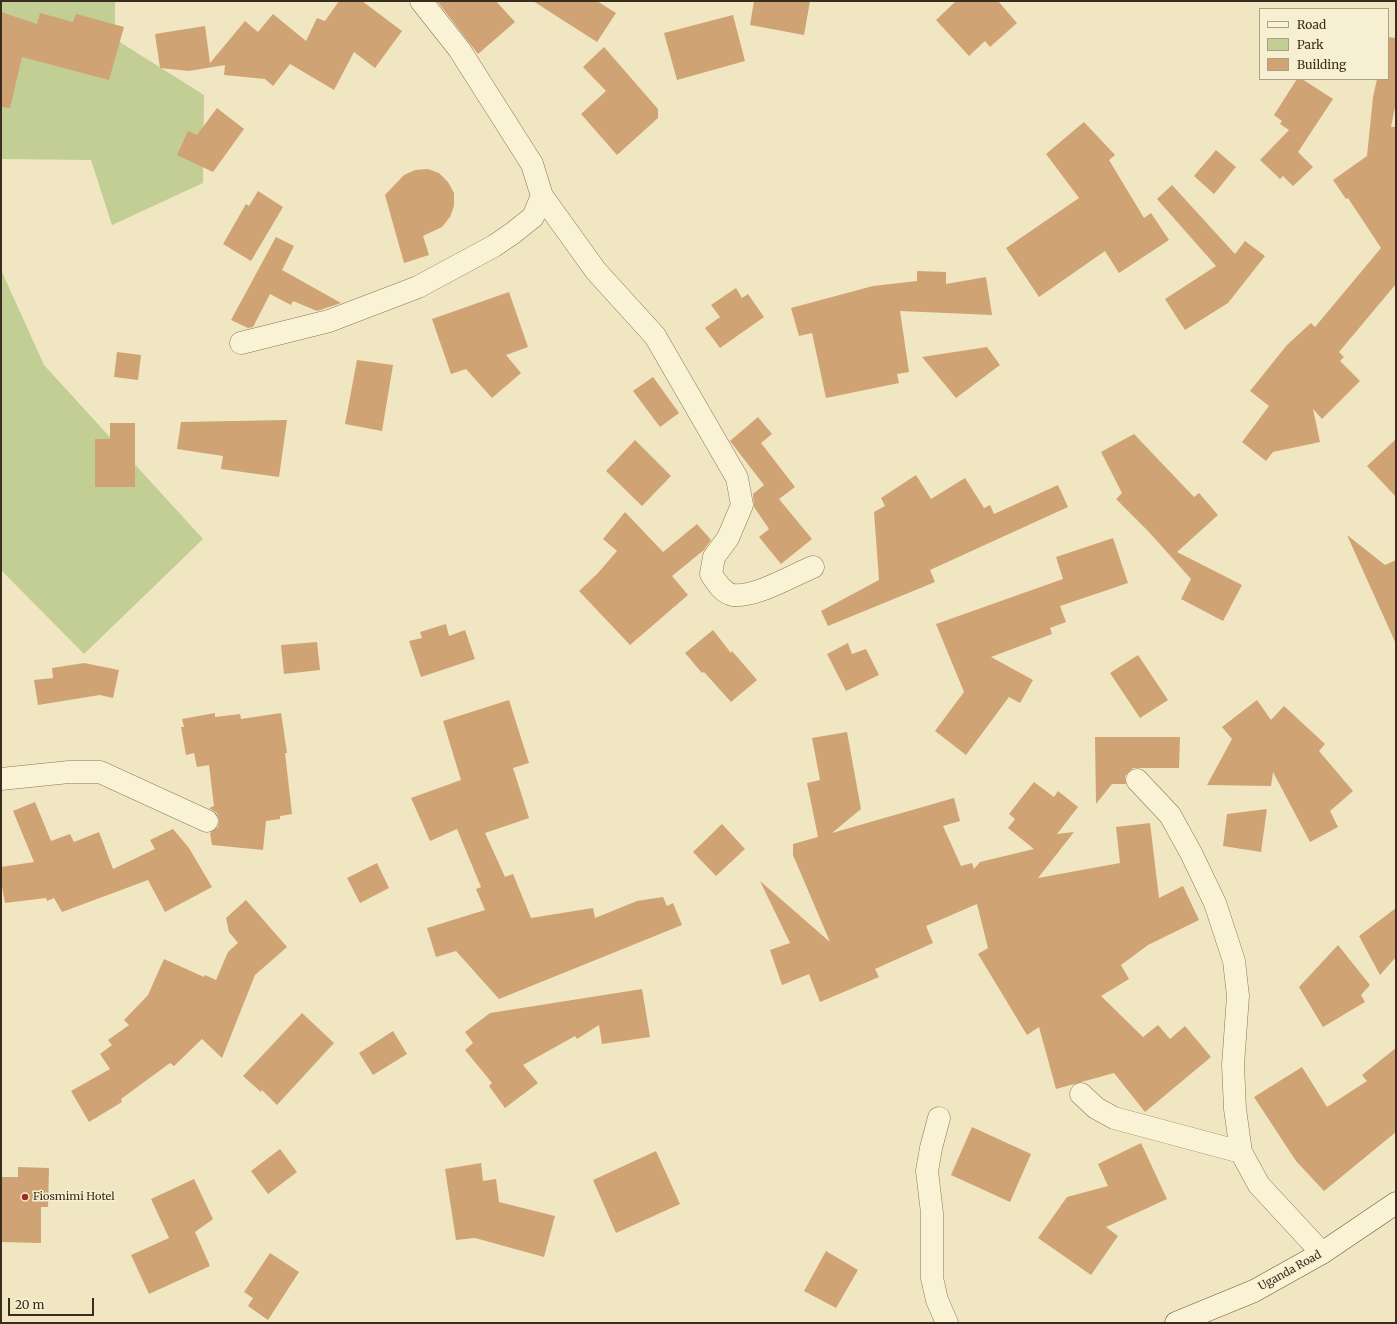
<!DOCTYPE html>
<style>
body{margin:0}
#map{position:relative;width:1397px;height:1324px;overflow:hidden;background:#f0e6c1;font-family:Merriweather,serif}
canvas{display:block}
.frame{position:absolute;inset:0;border:2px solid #392d1d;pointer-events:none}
.legend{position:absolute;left:1259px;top:8px;width:130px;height:72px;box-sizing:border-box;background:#f7efd1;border:1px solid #aba189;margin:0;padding:5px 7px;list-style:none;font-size:12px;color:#392d1d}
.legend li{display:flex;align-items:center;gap:8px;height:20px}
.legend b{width:20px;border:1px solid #aba189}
.scale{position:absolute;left:8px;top:1298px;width:86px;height:18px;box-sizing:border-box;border:2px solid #392d1d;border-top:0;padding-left:5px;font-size:12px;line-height:14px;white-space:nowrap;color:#392d1d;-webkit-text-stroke:3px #f7efd1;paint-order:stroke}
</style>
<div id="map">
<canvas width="1397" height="1324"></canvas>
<div class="frame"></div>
<ul class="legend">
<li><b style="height:5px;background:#faf2d4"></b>Road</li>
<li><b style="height:11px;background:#c2ce94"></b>Park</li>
<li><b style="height:11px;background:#d0a375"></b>Building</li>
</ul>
<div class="scale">20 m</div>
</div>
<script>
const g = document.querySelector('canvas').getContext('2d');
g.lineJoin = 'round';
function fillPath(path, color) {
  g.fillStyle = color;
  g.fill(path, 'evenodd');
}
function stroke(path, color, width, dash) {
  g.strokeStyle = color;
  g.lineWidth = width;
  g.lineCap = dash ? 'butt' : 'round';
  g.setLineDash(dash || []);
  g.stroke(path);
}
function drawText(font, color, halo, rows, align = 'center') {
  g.font = font + ' Merriweather,serif';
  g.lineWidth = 3;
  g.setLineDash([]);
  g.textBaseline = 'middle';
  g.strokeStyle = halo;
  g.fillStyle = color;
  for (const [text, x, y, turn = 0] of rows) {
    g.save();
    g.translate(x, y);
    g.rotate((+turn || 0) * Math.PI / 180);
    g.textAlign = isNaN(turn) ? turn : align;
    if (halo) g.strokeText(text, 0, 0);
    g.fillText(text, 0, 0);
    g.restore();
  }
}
const green = new Path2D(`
 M1 1H115V39L204 95 203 183 112 225 91 160 1 159Z
 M1 270 44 365 203 539 84 654 1 570Z`);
const building = new Path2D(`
 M339 1H362L402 31 375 68 354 52 334 90 290 64 273 86 265 79 224 75 225 65 189 71 160 68 155 34 205 26 210 63 245 21 258 32 273 14 306 41 317 18 325 21Z
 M437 1H496L515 22 478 54Z
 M533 1H597L616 13 597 42Z
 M754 1H810L804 35 750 25Z
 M956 1H998L1017 23 990 47 985 41 969 56 936 20Z
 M1 12 37 24 40 13 73 22 76 14 124 27 109 80 22 57 10 108 1 107Z
 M733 15 745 61 677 80 664 33Z
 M1388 37 1396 38V102L1391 127H1396V284L1339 352 1344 357 1340 361 1360 381 1322 419 1313 409 1320 442 1273 452 1266 461 1242 442 1269 406 1250 391 1287 345 1311 323 1315 327 1381 248 1348 198 1346 199 1333 180 1367 156 1373 97 1377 79H1388Z
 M604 47 658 109V118L617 155 581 114 606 91 583 67Z
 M1297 79H1302L1333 99 1298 152 1313 167 1293 186 1283 176 1280 179 1260 160 1289 130 1280 124 1282 121 1274 115Z
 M217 108 244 129 213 172 177 155 188 131 197 135Z
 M1084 122 1115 155 1109 160 1144 218 1151 213 1169 240 1119 273 1105 251 1039 297 1006 248 1079 198 1046 154Z
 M1216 150 1236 167 1214 194 1194 176Z
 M428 169 439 173 448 182 454 193V206L450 217 442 227 423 236 429 255 404 263 385 195 404 175 415 170Z
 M1172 185 1235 254 1245 241 1265 256 1228 303 1185 330 1165 299 1216 266 1157 199Z
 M258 191 283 207 251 261 223 244 246 204 249 206Z
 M276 237 294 246 282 270 341 303 317 311 293 301 291 305 270 294 253 327 248 328 231 320Z
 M917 271 946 272V284L986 277 992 315 900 311 909 372 897 374 899 383 826 398 812 333 799 336 791 308 873 286 917 281Z
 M736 288 742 298 748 294 764 317 720 348 705 328 720 317 711 305Z
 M509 292 528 347 506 355 521 373 492 398 466 369 451 374 432 319Z
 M987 347 1000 365 956 398 922 357Z
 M117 352 141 355 138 380 114 377Z
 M357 360 393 365 382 431 345 424Z
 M653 377 679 413 660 427 633 391Z
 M758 417 772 434 761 443 795 487 779 499 812 539 781 564 759 537 769 529 754 507 753 494 764 485 730 441Z
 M287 420 279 477 221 469 223 456 177 449 181 422Z
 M110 423H135V487H95V439H110Z
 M1134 434 1194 497 1199 493 1218 515 1177 552 1242 585 1223 621 1181 599 1191 579 1149 532 1116 499 1122 493 1101 452Z
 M1396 439V497L1367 466Z
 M635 440 671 476 642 506 606 471Z
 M916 475 931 499 965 478 984 508 990 505 994 514 1058 485 1068 507 930 570 935 582 828 626 821 611 879 580 874 512 885 506 881 498Z
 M625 512 663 552 697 524 711 540 704 550 672 576 688 595 630 645 579 591 598 573 617 551 603 539Z
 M1347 535 1385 565 1396 560V644Z
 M1113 538 1128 583 1060 606 1066 622 1050 628 1052 634 991 657 1033 680 1020 703 1009 697 966 755 935 731 964 692 936 624 1063 579 1056 557Z
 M446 624 449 636 465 630 475 659 421 677 409 641 422 638 420 632Z
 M713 630 731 653 732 651 757 680 731 702 704 672 702 673 685 653Z
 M317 642 320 670 284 674 281 645Z
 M848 643 852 654 866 649 879 675 846 691 827 654Z
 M1138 655 1168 700 1140 718 1110 673Z
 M84 663 119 670 113 698 100 695 38 705 34 680 53 678 52 668Z
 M509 700 529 763 513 768 529 818 485 833 505 877 513 874 531 918 593 908 595 918 637 901 663 897 667 906 673 903 682 925 499 999 456 951 436 957 427 928 485 910 476 889 481 887 457 829 430 841 411 798 461 780 443 721Z
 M1257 700 1271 720 1284 706 1325 744 1319 751 1353 791 1330 811 1338 827 1310 842 1273 772 1271 786 1207 785 1232 739 1222 727Z
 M215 713V717L240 714 241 719 281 713 287 753H285L292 814 280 816V819L266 821 263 850 212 845 210 833 218 827 219 820 217 813 209 808 214 806 209 765 197 767 194 753 186 755 181 727H184L182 719Z
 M847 732 861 809 832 833 954 798 960 821 943 826 961 866 972 863 974 869 980 862 1034 849 1008 828 1015 819 1009 814 1034 782 1054 797 1058 791 1078 807 1057 834 1074 832 1038 878 1120 863 1116 827 1150 823 1159 898 1183 886 1199 920 1148 945 1121 965 1129 979 1101 996 1143 1037 1158 1025 1170 1039 1185 1026 1211 1057 1145 1112 1114 1073 1056 1089 1039 1027 1027 1035 978 954 988 948 977 904 926 926 933 943 875 969 879 977 820 1002 809 974 782 985 770 950 790 943 760 881 830 942 793 855V844L818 837 807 783 820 780 812 738Z
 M1095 737H1180L1179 768H1133L1125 776 1126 784H1112L1096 804Z
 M35 802 51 841 70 834 74 842 99 832 113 869 155 849 150 840 173 829 189 848 212 887 165 912 148 880 62 912 54 898 47 901 46 898 5 903 1 881V867L34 862 13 811Z
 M1267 809 1261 852 1223 846 1227 814Z
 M722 824 745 849 716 876 693 852Z
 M377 863 389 888 360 903 347 878Z
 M246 900 287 947 255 975 222 1058 202 1039 174 1066 170 1063 121 1099 122 1102 89 1122 71 1091 110 1069 100 1054 112 1045 108 1040 129 1025 124 1020 148 995 164 959 204 977 205 975 216 980 228 952 238 943 229 932 226 918Z
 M1396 908V957L1380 975 1359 936Z
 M1338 945 1370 985 1361 995 1365 1002 1323 1027 1299 987Z
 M642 989 650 1037 602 1044 599 1025 577 1039 575 1036 523 1065 538 1083 505 1108 489 1086 492 1083 465 1050 473 1043 465 1032 490 1013Z
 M302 1013 334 1043 277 1105 262 1090 261 1092 243 1076Z
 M393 1031 407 1054 373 1075 359 1053Z
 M1396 1048V1132L1324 1191 1296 1161 1254 1097 1302 1067 1327 1107 1367 1081 1362 1075Z
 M972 1127 1031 1154 1010 1202 951 1175Z
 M1141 1143 1167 1199 1106 1227 1118 1236 1091 1275 1038 1238 1067 1197 1108 1186 1098 1164Z
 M280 1149 297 1172 268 1194 251 1171Z
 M656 1151 680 1204 616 1233 593 1180Z
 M481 1163 483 1181 496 1179 499 1202 555 1216 544 1257 475 1238 456 1240 445 1169Z
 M18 1167 49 1168 48 1207H41V1243L1 1242V1177H18Z
 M194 1179 213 1219 195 1232 210 1266 149 1294 131 1255 169 1238 151 1199Z
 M826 1251 858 1270 836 1308 804 1291Z
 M270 1253 299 1272 268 1320 248 1306 253 1298 244 1292Z`);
const street = new Path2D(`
 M542 196 596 271 655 336 737 478 742 505 728 538 714 557 711 574C716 582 723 593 733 595 757 597 791 576 813 567
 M241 343 329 321 418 287 494 246 513 233 533 217 542 196 532 164 459 49 421 1
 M1 779 69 772H100L207 821
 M1137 780 1170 815 1191 853 1215 903 1234 961 1238 996 1233 1065 1235 1109 1241 1152 1259 1185 1322 1253
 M1081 1094 1096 1108 1114 1118 1241 1152
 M939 1118 931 1148 927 1171 932 1213V1278L937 1300 947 1323`);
const secondary = new Path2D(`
 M1176 1323 1254 1291 1322 1253 1396 1203`);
const markers = [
 [25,1197,4,"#9c2f25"]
];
const poiNames = [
 ["Fiosmimi Hotel",33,1197]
];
const streetNames = [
 ["Uganda Road",1290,1271,-29]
];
fillPath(green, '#c2ce94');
fillPath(building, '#d0a375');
stroke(street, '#8a7758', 23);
stroke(secondary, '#6c583b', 23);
stroke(street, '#faf2d4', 22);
stroke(secondary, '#faf2d4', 22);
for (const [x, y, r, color] of markers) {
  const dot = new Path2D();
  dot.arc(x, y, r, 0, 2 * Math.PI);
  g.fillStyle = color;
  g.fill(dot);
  stroke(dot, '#f7efd1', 1.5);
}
drawText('11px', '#392d1d', '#f7efd1', poiNames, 'left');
drawText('11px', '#392d1d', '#f7efd1', streetNames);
</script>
